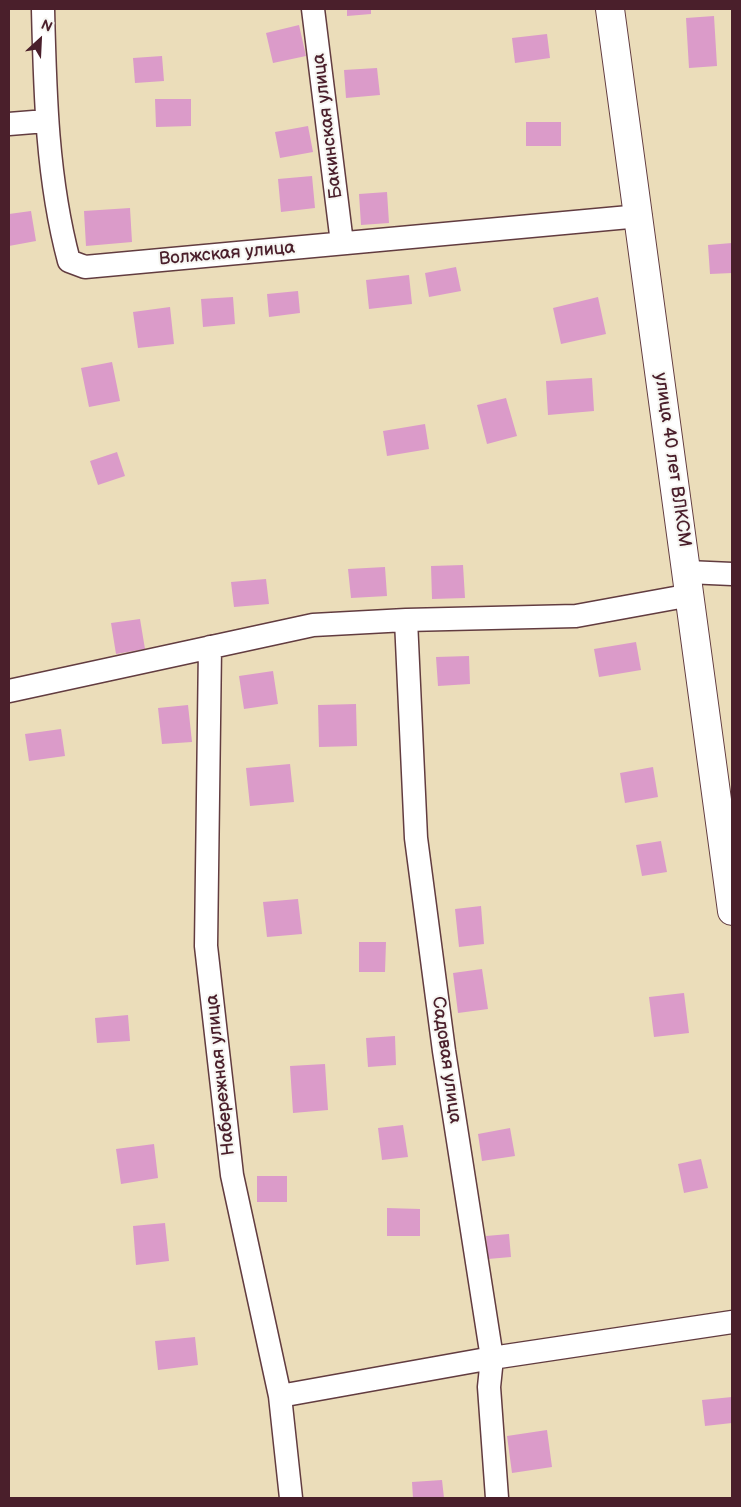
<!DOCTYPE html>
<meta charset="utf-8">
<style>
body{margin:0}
#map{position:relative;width:741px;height:1507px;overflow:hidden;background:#ebddba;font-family:"Balsamiq Sans",sans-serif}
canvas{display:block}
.frame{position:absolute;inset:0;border:10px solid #4a1f2b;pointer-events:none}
.north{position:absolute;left:15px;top:15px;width:50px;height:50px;-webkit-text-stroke:4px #f6f6f2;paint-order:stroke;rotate:25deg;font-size:14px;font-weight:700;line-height:20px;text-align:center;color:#4a1f2b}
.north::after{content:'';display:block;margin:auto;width:18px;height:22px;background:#4a1f2b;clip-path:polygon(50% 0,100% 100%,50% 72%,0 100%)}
</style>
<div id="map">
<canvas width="741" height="1507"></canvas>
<div class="frame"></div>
<div class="north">N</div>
</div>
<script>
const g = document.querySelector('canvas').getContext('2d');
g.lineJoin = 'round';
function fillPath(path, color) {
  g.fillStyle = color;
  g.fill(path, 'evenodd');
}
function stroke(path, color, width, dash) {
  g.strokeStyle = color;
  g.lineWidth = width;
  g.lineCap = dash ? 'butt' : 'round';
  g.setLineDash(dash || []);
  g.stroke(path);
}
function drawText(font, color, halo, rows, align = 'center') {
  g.font = font + ' "Balsamiq Sans",sans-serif';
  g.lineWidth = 4;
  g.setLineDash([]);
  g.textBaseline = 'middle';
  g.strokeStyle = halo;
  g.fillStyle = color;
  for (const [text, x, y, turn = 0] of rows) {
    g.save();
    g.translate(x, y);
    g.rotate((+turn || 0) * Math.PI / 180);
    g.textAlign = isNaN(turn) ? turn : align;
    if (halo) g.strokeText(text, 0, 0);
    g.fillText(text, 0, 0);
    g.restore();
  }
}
const building = new Path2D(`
 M347 9H371V14L347 16Z
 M714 16 717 66 689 68 686 18Z
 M299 25 306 56 273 63 266 33Z
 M547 34 550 58 515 63 512 38Z
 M162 56 164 81 135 83 133 58Z
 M377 68 380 95 346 98 344 70Z
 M155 99H191V126L156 127Z
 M526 122H561V146H526Z
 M308 126 313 152 280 158 275 132Z
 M312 176 315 208 281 212 278 179Z
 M387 192 389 223 361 225 359 194Z
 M130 208 132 242 86 246 84 211Z
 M31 211 36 241 9 246V214Z
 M732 243V273L710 274 708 245Z
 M456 267 461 291 429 297 425 273Z
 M409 275 412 304 369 309 366 280Z
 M298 291 300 313 269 317 267 294Z
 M233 297 235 324 203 327 201 299Z
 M598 297 606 334 561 344 553 308Z
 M170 307 174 344 138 348 133 312Z
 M112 362 120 401 89 407 81 368Z
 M592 378 594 411 548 415 546 381Z
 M506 398 517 436 487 444 477 405Z
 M425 424 429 449 387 456 383 431Z
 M117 452 125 476 98 485 90 461Z
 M463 565 465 598 432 599 431 566Z
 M385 567 387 596 351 598 348 569Z
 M266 579 269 604 234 607 231 582Z
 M140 619 145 649 116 654 111 623Z
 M636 642 641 670 599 677 594 649Z
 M469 656 470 684 438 686 436 657Z
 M273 671 278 704 244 709 239 676Z
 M356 704 357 746 319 747 318 705Z
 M188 705 192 742 162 744 158 708Z
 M61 729 65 756 29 761 25 734Z
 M290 764 294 802 250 806 246 768Z
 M653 767 658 797 625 803 620 773Z
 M661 841 667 872 642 876 636 845Z
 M298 899 302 934 267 937 263 902Z
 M481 906 484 944 459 947 455 909Z
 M359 942H386L385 972H359Z
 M482 969 488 1009 458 1013 453 973Z
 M684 993 689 1033 654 1037 649 997Z
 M128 1015 130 1041 97 1043 95 1018Z
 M395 1036 396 1065 368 1067 366 1038Z
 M325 1064 328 1110 293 1113 290 1066Z
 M403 1125 408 1157 382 1160 378 1128Z
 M510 1128 515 1156 482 1161 478 1134Z
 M154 1144 158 1178 121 1184 116 1149Z
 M701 1159 708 1188 684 1193 678 1164Z
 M257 1176H287V1202H257Z
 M387 1208 420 1209V1236H387Z
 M165 1223 169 1261 136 1265 133 1226Z
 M509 1234 511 1257 488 1259 486 1236Z
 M195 1337 198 1365 158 1370 155 1341Z
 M732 1397V1423L705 1426 702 1400Z
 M547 1430 552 1467 512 1473 507 1436Z
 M442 1480 444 1498H413L412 1482Z`);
const minor = new Path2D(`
 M43 9C45 93 47 179 69 261L85 267 640 216
 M313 9 342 243
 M9 124 46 121
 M687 572 732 574
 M406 620 416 838 444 1051 492 1358 489 1387 497 1498
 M210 647 206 946 232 1175 280 1396 291 1498
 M9 691 313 625 406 620 576 616 691 595
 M280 1396 492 1358 732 1322`);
const tertiary = new Path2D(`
 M610 9 732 911`);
const streetNames = [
 ["Бакинская улица",328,126,-97],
 ["Волжская улица",227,254,-5],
 ["улица 40 лет ВЛКСМ",672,460,82],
 ["Садовая улица",446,1060,82],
 ["Набережная улица",221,1075,-96]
];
fillPath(building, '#db9bc9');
stroke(minor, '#623c40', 25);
stroke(tertiary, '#623c40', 30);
stroke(minor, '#fff', 22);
stroke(tertiary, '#fff', 28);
drawText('18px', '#4a1f2b', '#f6f6f2', streetNames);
</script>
